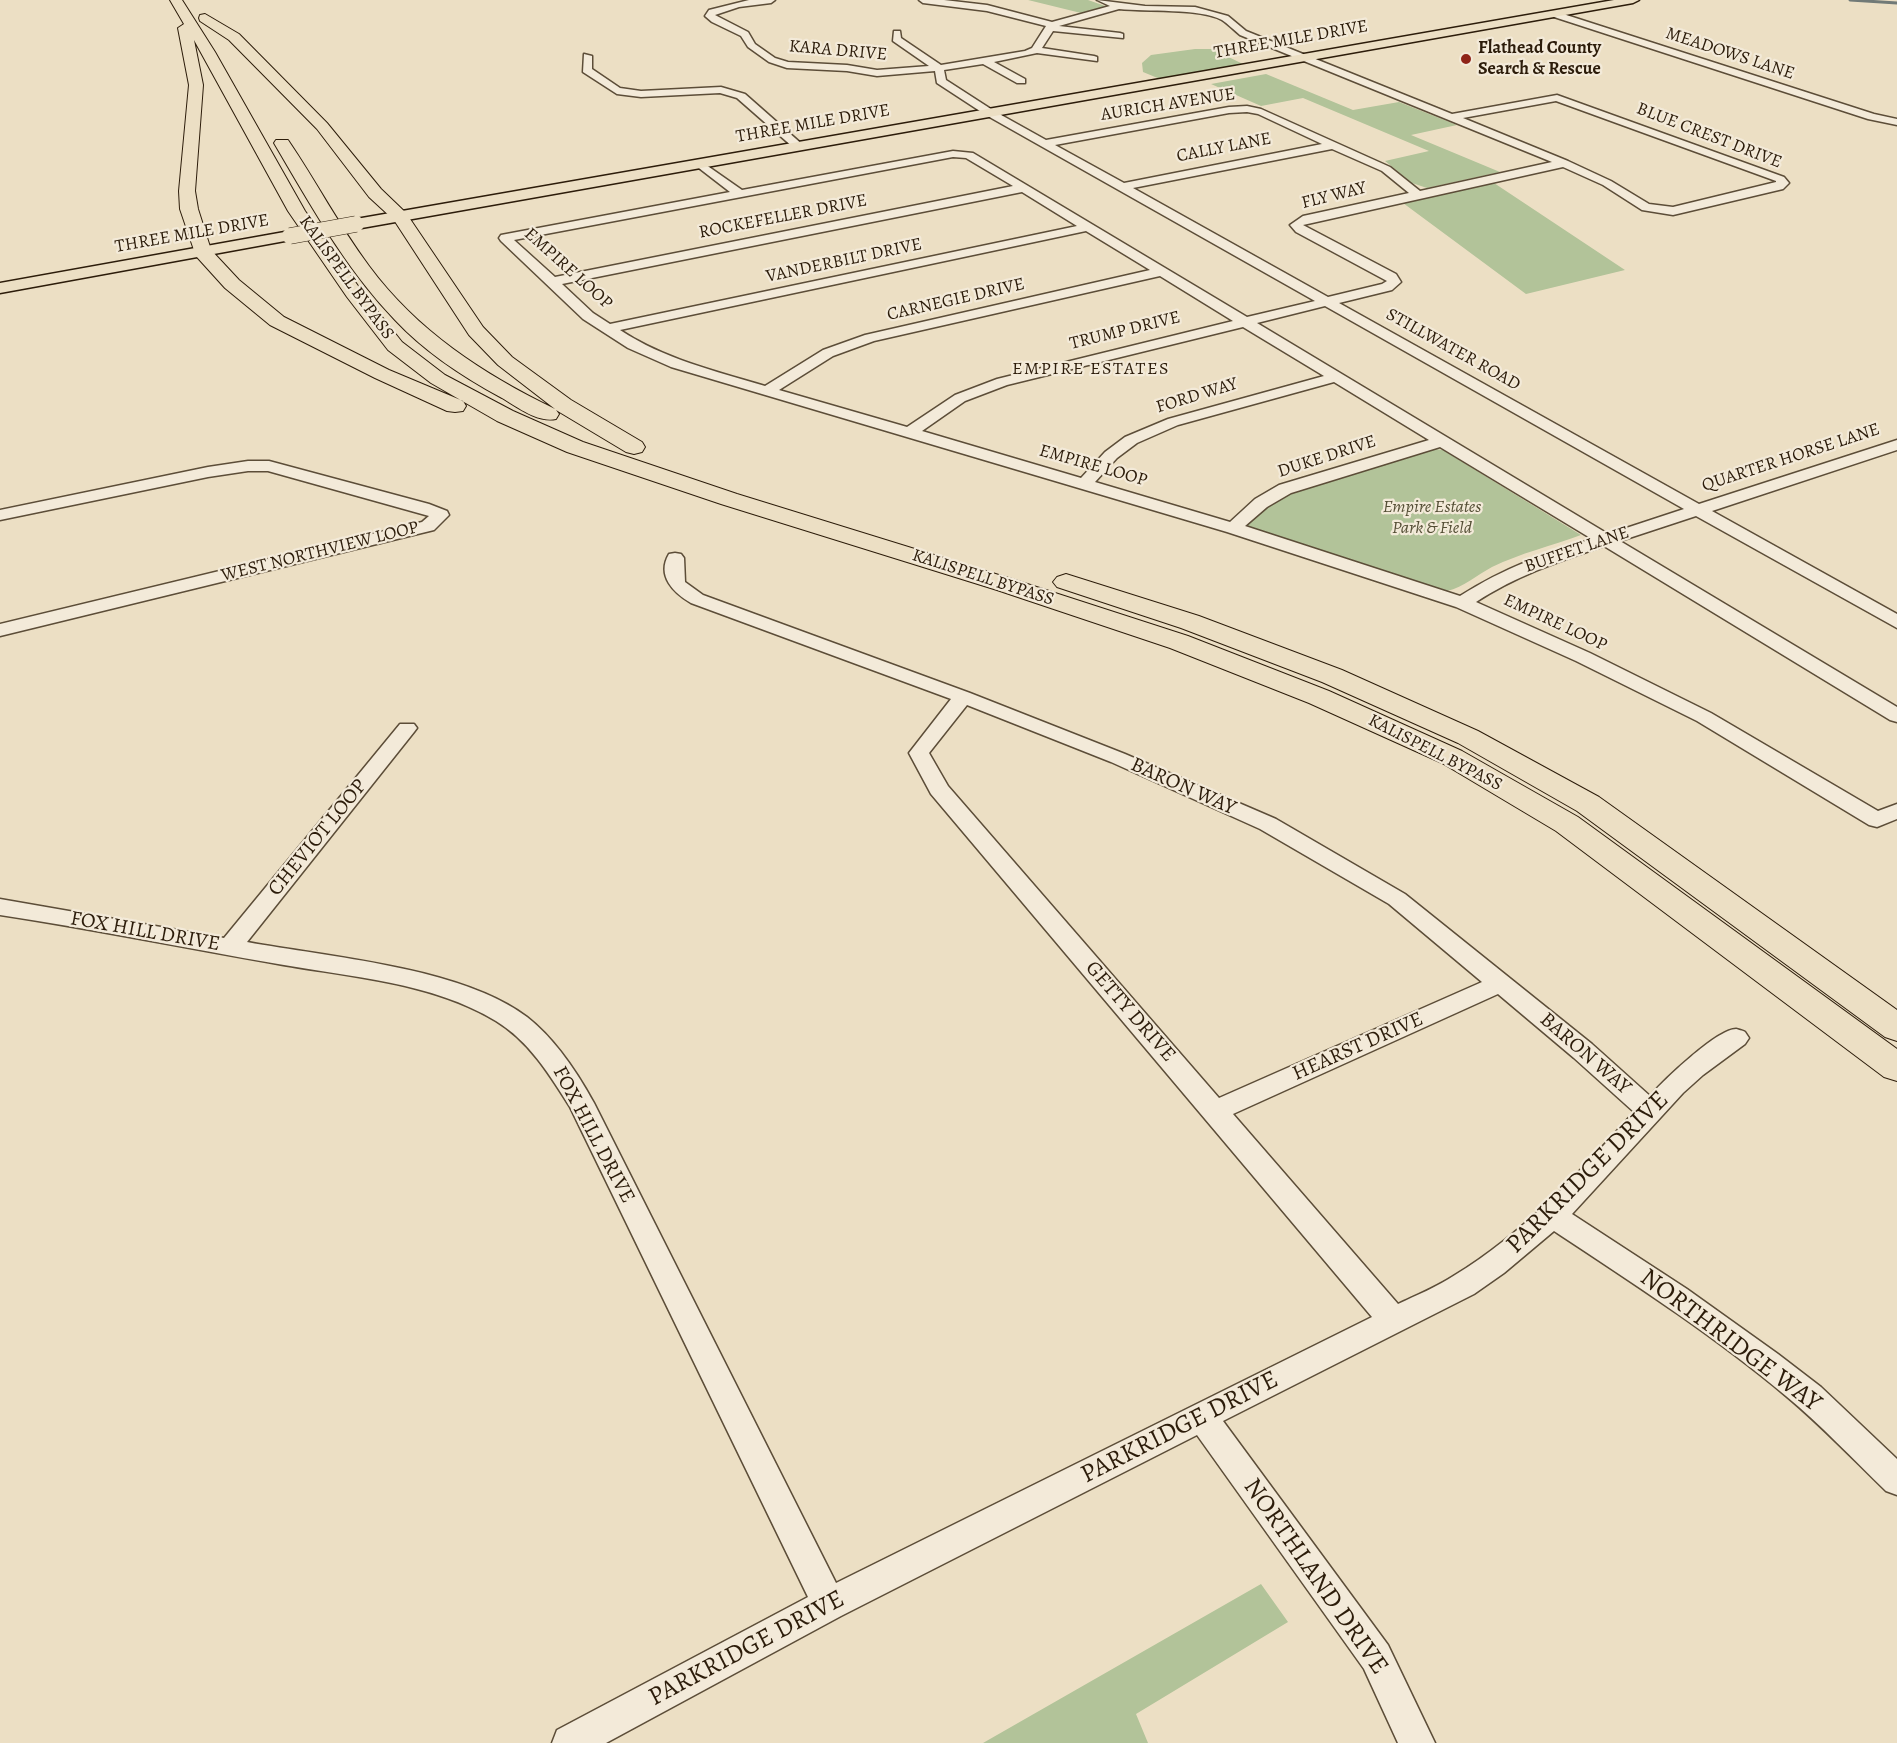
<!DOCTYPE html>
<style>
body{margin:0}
canvas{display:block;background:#ecdfc4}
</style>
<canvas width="1897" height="1743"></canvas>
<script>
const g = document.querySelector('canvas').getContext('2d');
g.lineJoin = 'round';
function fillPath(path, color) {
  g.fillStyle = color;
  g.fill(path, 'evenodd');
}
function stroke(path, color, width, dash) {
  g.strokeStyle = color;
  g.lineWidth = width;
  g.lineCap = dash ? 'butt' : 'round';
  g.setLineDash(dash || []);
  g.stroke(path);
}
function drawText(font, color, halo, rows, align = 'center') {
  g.font = font + ' Alegreya,serif';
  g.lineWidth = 4.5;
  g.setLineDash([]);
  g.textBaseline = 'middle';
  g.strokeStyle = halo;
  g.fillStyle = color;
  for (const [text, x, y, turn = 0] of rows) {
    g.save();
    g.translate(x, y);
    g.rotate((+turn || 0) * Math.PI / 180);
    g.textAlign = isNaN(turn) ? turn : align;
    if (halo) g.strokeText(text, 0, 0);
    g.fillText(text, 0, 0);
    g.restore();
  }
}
const green = new Path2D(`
 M1028 0H1088L1108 7 1081 13Z
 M1195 49H1212L1245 65 1160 79 1143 72 1142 63 1151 55Z
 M1266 74 1353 110 1399 102 1457 125 1411 135 1500 172 1427 188 1412 183 1385 161 1429 151 1303 98 1261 106 1211 84Z
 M1494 183 1625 270 1526 294 1403 203Z
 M1435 449 1443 450 1581 535C1551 546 1521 553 1492 567 1477 575 1464 587 1447 591L1249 528 1246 524 1276 498Z
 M1261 1584 1288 1622 1136 1714 1148 1743H983Z`);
const stream = new Path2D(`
 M1850 0 1897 3`);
const minor = new Path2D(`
 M749 0H775L771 3 739 7 715 15 748 32 755 44 775 58 788 62 847 65 877 70 929 66 893 41 894 31H900L901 38 941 65 1025 51 1032 48 1046 26 987 11 923 3 919 0H944L987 5 1052 22 1110 6 1097 0 1145 6 1195 7 1228 16 1246 31 1452 114 1557 95 1784 177 1789 183 1783 189 1673 215 1642 210 1603 185 1563 167 1303 225 1396 274 1401 282 1392 290 1339 303 1699 504 1897 440V450L1712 511 1897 614V628L1696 516 1620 541 1897 707V722L1890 720 1604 546C1557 562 1518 575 1476 602L1590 653 1711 713 1878 811 1897 804V819L1877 827 1869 825 1697 721 1576 661 1456 607 1227 532 671 367 628 348 583 319 501 241 499 238 501 235 730 192 695 165V161L699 160 742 190 953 151 973 153 1247 317 1315 301 986 115 937 83 935 71 877 76 847 71 787 68 769 62 748 47 741 36 712 22 705 16 709 10ZM1119 9C1146 12 1200 8 1222 20 1228 24 1234 30 1240 35L1552 162 1420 191 1390 167 1261 109 1247 106 1229 107 1046 140 994 111 946 80 944 70 983 64 1017 83H1025V79L994 62 1037 53 1097 61V57L1094 56 1042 48 1053 31 1123 38V34L1120 33 1059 26ZM1556 101 1776 181V182L1673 207 1649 204 1611 181 1568 161 1463 118ZM1247 112 1258 114 1322 144 1124 183 1055 145 1229 113ZM1332 149 1382 171 1409 193 1303 216 1290 225 1296 232 1387 281 1382 284 1328 297 1133 188ZM953 157 966 158 1013 186 555 277 514 240ZM1022 192 1077 226 610 324 593 313 562 284ZM1086 231 1150 270 865 335 823 350 765 386C715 371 664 359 620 330ZM1160 276 1233 321 997 379 955 395 907 427 779 390 833 356 874 341ZM1325 306 1684 509 1608 534 1257 323ZM1243 327 1324 376 1168 419 1125 437 1105 452 1081 478 922 431 965 401 1007 385ZM1334 382 1429 440 1279 485 1255 499 1230 522 1095 482 1117 458 1137 443 1178 425ZM1440 447 1592 539C1541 555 1506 567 1460 596L1245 526 1267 507 1291 493Z
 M1551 12H1557L1874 114 1897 119V125L1868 119 1551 16Z
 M584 54 592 56V69L620 88 641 91 721 87 745 94 804 146 802 148H794L737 98 720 93 641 97 617 94 583 72Z
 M248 461H269L429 504 447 511 449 515 434 530 0 636V624L422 522 429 516 268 471H248L208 477 0 520V510L208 467Z
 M675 553 681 554 684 558 685 582 703 595 970 693 1125 754 1276 819 1405 894 1592 1044 1650 1096C1663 1081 1717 1029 1736 1029 1736 1029 1744 1031 1745 1032L1749 1038 1745 1044 1703 1075 1683 1093 1572 1214 1687 1289 1778 1354 1821 1387 1897 1459V1495L1886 1491C1853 1459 1821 1425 1786 1396 1713 1335 1633 1283 1554 1231L1504 1273 1474 1294 1223 1421 1388 1645 1435 1743H1398L1364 1669 1197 1435 841 1616 606 1743H552L557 1730 808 1597 570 1107C550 1075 529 1041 496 1021 432 982 350 977 278 964 185 948 93 929 0 915V899L224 938 400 724H414L417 728 414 732 247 942C328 957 461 967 527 1017 555 1039 577 1072 594 1103L836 1583 1372 1317 931 794 909 753 951 699 691 603C674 593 656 576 669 554ZM967 705 1111 762 1260 829 1389 904 1482 982 1219 1098 948 786 929 753ZM1498 994 1574 1058 1634 1112C1580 1172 1524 1233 1455 1275 1437 1287 1417 1295 1398 1304L1233 1114Z`);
const major = new Path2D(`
 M1614 0H1639L1633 3 356 229 348 224 356 219Z
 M290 231 296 233 298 236 296 239 0 293V283Z`);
const highway = new Path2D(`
 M170 0H182L215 52 305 211 363 293 402 342 445 375 513 411 583 442 737 494 1015 580 1188 636 1329 691 1462 751 1578 817 1897 1049V1081L1884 1077 1556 831 1442 763 1309 703 1170 648 997 590 721 504 567 452 497 421 431 383 388 350 347 297 288 211 194 40 203 85 195 191 198 209 211 250 239 280 284 317 389 370 463 401 466 406 463 411 455 412 447 411 375 378 270 325 225 288 196 256 180 209 179 191 189 85 178 28 184 24Z
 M205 14 239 34 327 123 381 189 406 213 483 327 512 357 571 400 642 442 645 447 642 452 634 454 626 452 556 410 559 414 556 419C538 423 517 407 502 398 463 377 425 352 395 320 345 268 310 204 274 143L276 140H288C316 181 339 226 369 266 417 331 483 374 555 409L498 365 469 335 394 220 369 197 317 129 229 40 200 21 199 18 200 15Z
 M1066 574 1199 616 1342 670 1478 731 1599 797 1897 1010V1041L1885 1037 1577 811 1458 743 1322 682 1181 628 1057 587 1053 582 1057 577Z`);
const majorBridge = new Path2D(`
 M290 236 356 224`);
const markers = [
 [1466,59,6,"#8f2418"]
];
const farStreetnames = [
 ["THREE MILE DRIVE",1291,40,-10],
 ["KARA DRIVE",838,51,5],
 ["MEADOWS LANE",1730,54,18],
 ["AURICH AVENUE",1168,105,-9],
 ["THREE MILE DRIVE",813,124,-10],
 ["BLUE CREST DRIVE",1709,136,21],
 ["CALLY LANE",1224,148,-11],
 ["FLY WAY",1334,196,-14],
 ["ROCKEFELLER DRIVE",783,217,-11],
 ["THREE MILE DRIVE",192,234,-10],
 ["VANDERBILT DRIVE",844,261,-12],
 ["EMPIRE LOOP",568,269,42],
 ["KALISPELL BYPASS",346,278,54],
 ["CARNEGIE DRIVE",956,300,-13],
 ["TRUMP DRIVE",1125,331,-14],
 ["STILLWATER ROAD",1453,350,29],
 ["FORD WAY",1197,396,-17],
 ["DUKE DRIVE",1327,457,-18],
 ["QUARTER HORSE LANE",1791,458,-18],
 ["EMPIRE LOOP",1093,466,16],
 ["BUFFET LANE",1577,550,-19],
 ["WEST NORTHVIEW LOOP",320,552,-14],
 ["KALISPELL BYPASS",983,578,18],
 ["EMPIRE LOOP",1555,623,25],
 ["KALISPELL BYPASS",1435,753,27]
];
const farPoinames = [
 ["Flathead County",1478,49],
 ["Search & Rescue",1478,70]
];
const farNeighbourhoodnames = [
 ["EMPIRE ESTATES",1091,370]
];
const farParknames = [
 ["Empire Estates",1432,508],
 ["Park & Field",1432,529]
];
const streetNames = [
 ["BARON WAY",1183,787,24],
 ["CHEVIOT LOOP",318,838,-51],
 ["FOX HILL DRIVE",145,932,10],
 ["GETTY DRIVE",1130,1012,49],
 ["HEARST DRIVE",1358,1047,-24],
 ["BARON WAY",1585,1054,41],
 ["FOX HILL DRIVE",593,1135,62]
];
const nearStreetnames = [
 ["PARKRIDGE DRIVE",1588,1173,-45],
 ["NORTHRIDGE WAY",1730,1341,37],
 ["PARKRIDGE DRIVE",1180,1428,-27],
 ["NORTHLAND DRIVE",1315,1577,55],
 ["PARKRIDGE DRIVE",747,1649,-28]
];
fillPath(green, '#b2c399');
stroke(stream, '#717a77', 3);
stroke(minor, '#5c4d38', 3);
stroke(major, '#2c1c0a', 3);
stroke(highway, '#2c1c0a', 2);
fillPath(minor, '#f3ead9');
fillPath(major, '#ecdfc4');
fillPath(highway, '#ecdfc4');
stroke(majorBridge, '#2c1c0a', 17, []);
stroke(majorBridge, '#ecdfc4', 16);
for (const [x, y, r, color] of markers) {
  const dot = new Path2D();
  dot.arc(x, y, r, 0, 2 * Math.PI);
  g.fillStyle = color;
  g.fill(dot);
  stroke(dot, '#f3ead9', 2);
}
drawText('18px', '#2c1c0a', '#f3ead9', farStreetnames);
drawText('bold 18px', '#2c1c0a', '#f3ead9', farPoinames, 'left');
g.letterSpacing = '1.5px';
drawText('18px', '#2c1c0a', '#f3ead9', farNeighbourhoodnames);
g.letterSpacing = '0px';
drawText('italic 18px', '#544e35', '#f3ead9', farParknames);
drawText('21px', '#2c1c0a', '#f3ead9', streetNames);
drawText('26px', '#2c1c0a', '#f3ead9', nearStreetnames);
</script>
